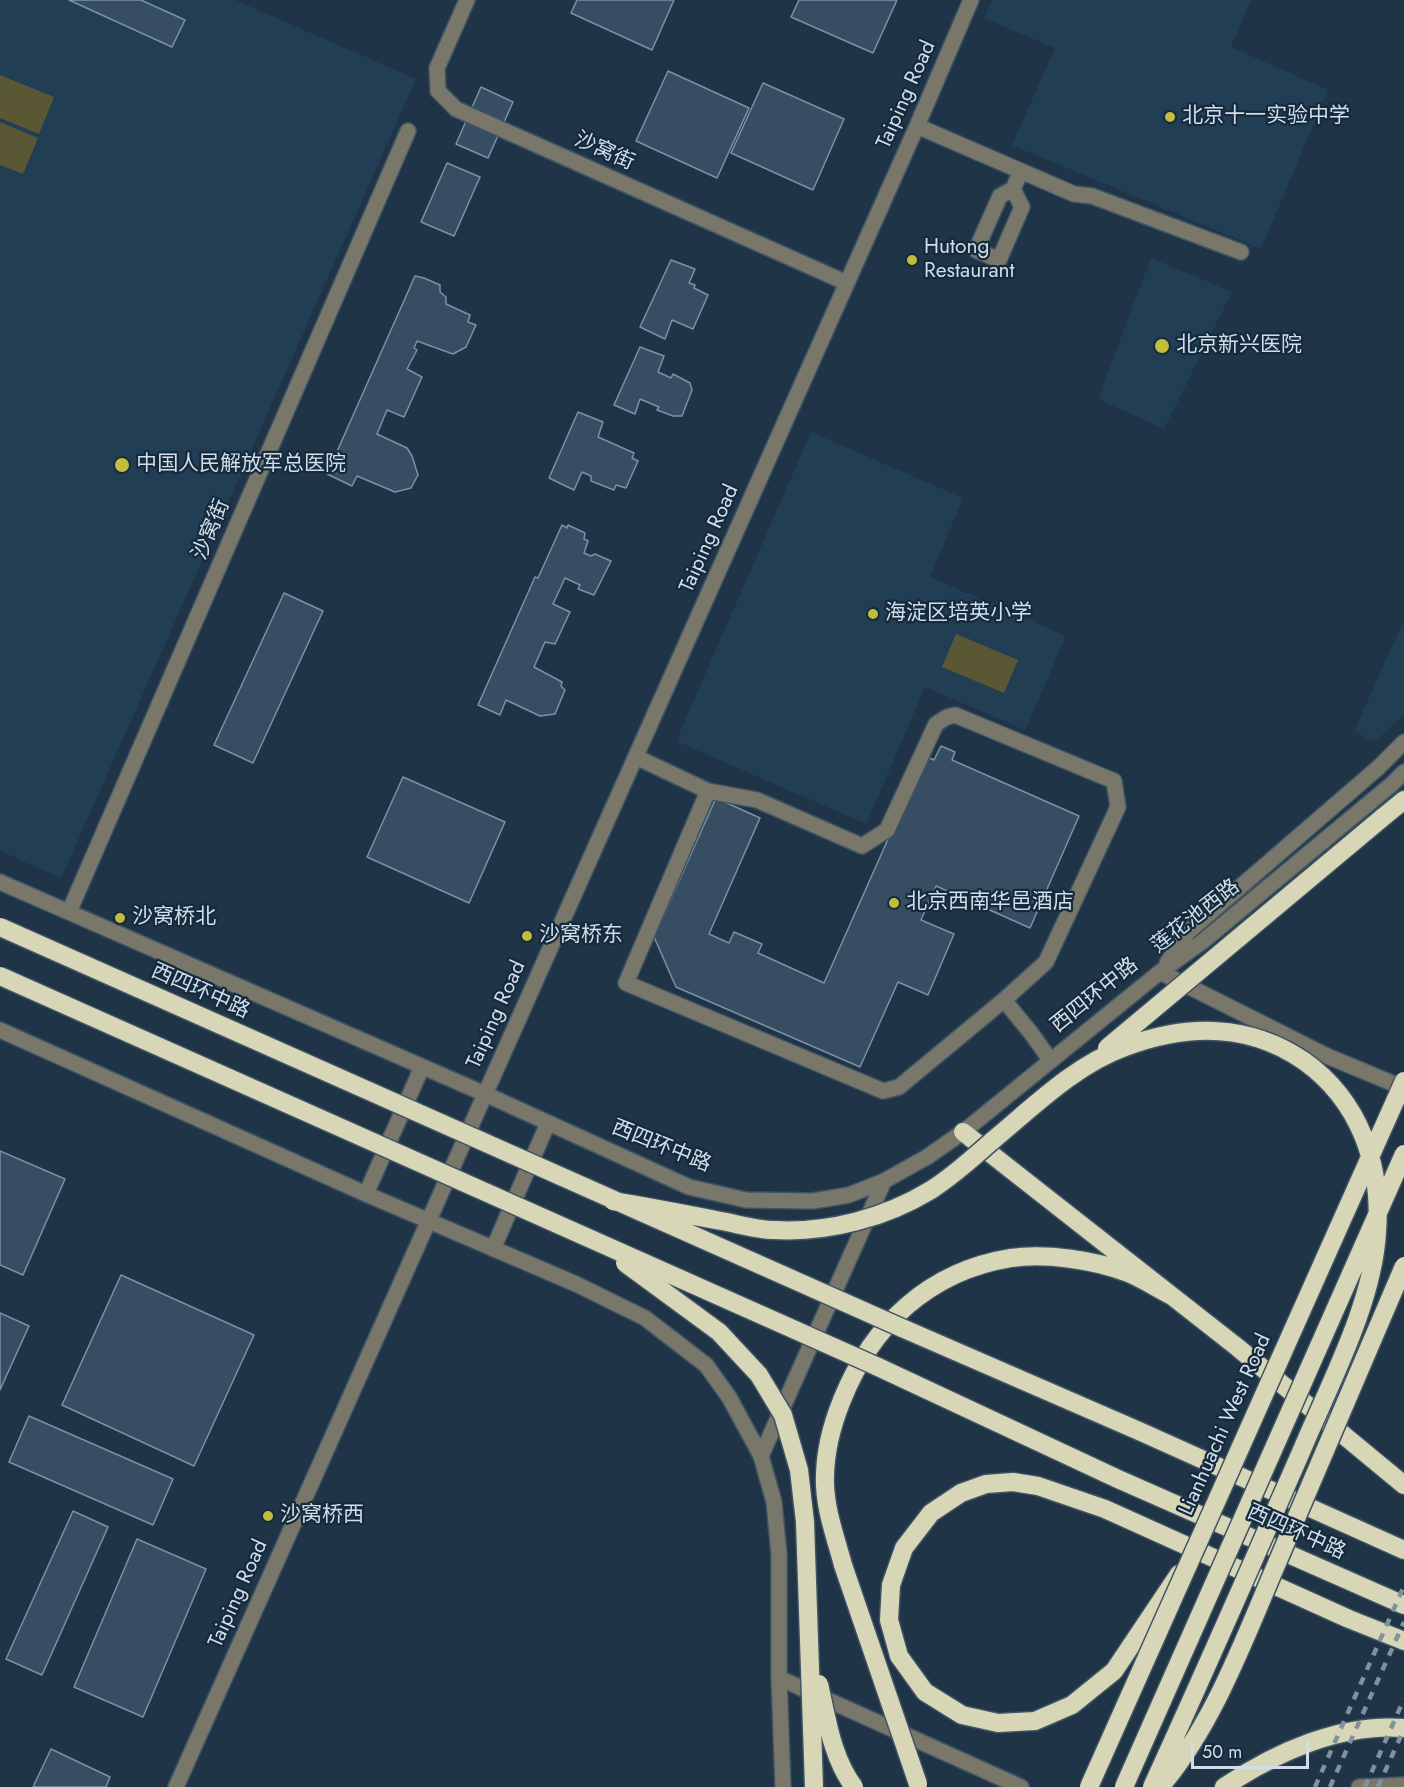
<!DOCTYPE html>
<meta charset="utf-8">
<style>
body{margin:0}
#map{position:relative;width:1404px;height:1787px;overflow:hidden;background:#1f3547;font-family:Jost,sans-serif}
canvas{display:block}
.scale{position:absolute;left:1191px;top:1742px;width:118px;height:27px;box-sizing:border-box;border:3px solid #d1deea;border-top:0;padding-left:8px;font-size:18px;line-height:21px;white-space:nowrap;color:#d1deea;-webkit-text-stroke:4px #152b3d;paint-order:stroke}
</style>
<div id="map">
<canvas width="1404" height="1787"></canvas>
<div class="scale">50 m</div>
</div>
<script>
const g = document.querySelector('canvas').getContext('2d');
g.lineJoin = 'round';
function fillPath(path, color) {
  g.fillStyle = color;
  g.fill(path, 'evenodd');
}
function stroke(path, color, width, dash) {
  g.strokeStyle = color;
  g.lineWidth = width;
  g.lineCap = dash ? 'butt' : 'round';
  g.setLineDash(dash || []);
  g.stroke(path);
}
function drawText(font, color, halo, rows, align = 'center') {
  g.font = font + ' Jost,"Noto Sans SC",sans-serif';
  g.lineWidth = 4.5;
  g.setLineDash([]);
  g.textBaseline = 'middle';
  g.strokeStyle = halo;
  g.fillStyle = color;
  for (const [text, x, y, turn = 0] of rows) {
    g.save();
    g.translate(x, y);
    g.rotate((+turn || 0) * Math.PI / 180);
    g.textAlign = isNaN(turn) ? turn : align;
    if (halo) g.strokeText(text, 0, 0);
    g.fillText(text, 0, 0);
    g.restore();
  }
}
const built = new Path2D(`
 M0 0H235L416 79 61 878 0 851Z
 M992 0H1251L1231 47 1328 90 1261 249 1012 145 1055 48 984 18Z
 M1151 258 1232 292 1164 429 1098 399Z
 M811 432 963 498 930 577 1066 636 1025 730 925 687 866 824 676 741Z
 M1404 620V715L1374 742 1354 731Z`);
const green = new Path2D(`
 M0 75 54 97 39 134 0 118Z
 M0 122 38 138 23 174 0 165Z
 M956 634 1018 660 1004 693 942 667Z`);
const building = new Path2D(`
 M69 0H141L185 20 172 47Z
 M577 0H674L652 50 571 13Z
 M799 0H897L873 53 791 17Z
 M668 71 749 108 717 178 636 141Z
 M763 83 844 119 813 190 731 153Z
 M481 87 513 102 488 158 456 144Z
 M447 163 480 177 454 236 421 222Z
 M671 260 695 269 689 283 695 285 694 288 708 295 693 329 672 320 665 339 640 327Z
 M415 276 424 278 440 285V292L446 297V304L470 315 468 322 476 325 466 347 453 354 417 341 414 348 417 350 407 369 422 377 404 417 387 410 377 434 407 448 412 456 418 475 411 488 395 492 357 476 352 486 327 474Z
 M640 347 664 356 658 372 671 378 673 374 690 383 692 390 682 416H673L657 410 659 407 640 399 635 414 614 405Z
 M578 412 603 422 598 437 634 453 632 458 638 461 626 488 616 485 614 490 591 481V476L582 472 574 490 549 478Z
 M562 525 567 528 568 525 585 533 584 539 588 541 584 553 591 556 595 554 611 561 594 595 578 589 580 585 565 578 553 604 570 612 555 644 545 642 534 667 562 682 561 686 565 690 555 714 540 716 506 700 500 715 478 705 535 577 538 578Z
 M284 593 323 611 253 763 214 745Z
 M941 746 955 752 952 760 1079 816 1030 928 936 886 921 920 954 934 928 995 898 982 860 1067 676 987 654 937 716 798 760 818 709 934 729 943 734 932 762 944 758 953 824 983 925 756 934 760Z
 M403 777 505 822 469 903 367 857Z
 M0 1151 65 1179 23 1275 0 1265Z
 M121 1275 254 1335 194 1466 62 1405Z
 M0 1313 29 1326 0 1390Z
 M29 1416 173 1479 153 1525 9 1462Z
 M73 1511 108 1527 42 1675 6 1659Z
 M137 1539 206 1569 143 1717 74 1687Z
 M51 1749 110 1777 106 1787H33Z`);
const minor = new Path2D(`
 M467 0 437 68 438 91 456 109 847 283
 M917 126 1074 194 1092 196 1241 252
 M1013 189 1022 207 999 260 976 250 1000 196 1013 189 1021 171
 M636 757 708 791 626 983 883 1091 899 1087 1004 1000 1031 1033 1051 1061
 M708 791 757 800 862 846 887 830 936 724 947 717 955 715 1114 781 1118 807 1046 962 1004 1000
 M0 882 485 1094 689 1187 746 1200 813 1201 849 1195 884 1181 927 1157 963 1132 1160 972 1202 942 1392 784 1404 772
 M69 912 408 131
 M1167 963 1188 932 1379 767 1404 742
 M1160 972 1327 1056 1404 1088
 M0 1030 366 1194 576 1284 645 1318 706 1365 729 1397 761 1456 774 1502 779 1554V1678L783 1787
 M366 1194 422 1067
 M493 1249 548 1123
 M761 1456 884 1181
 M779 1678 1021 1787
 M176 1787 917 126 971 0
 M1359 1787 1404 1785`);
const highway = new Path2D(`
 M1382 818 1404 800
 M963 1132 1237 1347 1404 1485
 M902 1328 1139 1431 1404 1550
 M876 1366 1118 1479 1404 1605
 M843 1565C836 1539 826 1512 825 1485 824 1456 831 1427 842 1400 872 1325 929 1271 1011 1258 1046 1253 1095 1260 1128 1273 1143 1279 1158 1289 1172 1296
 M1179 1574 1114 1671 1072 1705 1035 1721 998 1723 962 1715 925 1692 899 1656 889 1620 891 1585 904 1548 931 1513 961 1493 986 1484 1013 1482 1038 1486 1105 1509 1349 1619 1404 1641
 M1224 1787C1276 1752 1341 1723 1404 1728`);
const rail = new Path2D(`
 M1315 1787 1404 1586
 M1330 1787 1404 1622
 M1365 1787 1404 1699
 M1378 1787 1404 1729`);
const highwayBridge = new Path2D(`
 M0 927 902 1328
 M0 976 876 1366
 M1107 1048 1382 818
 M613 1201C649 1207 685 1214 721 1221 738 1224 757 1230 774 1230 828 1233 885 1218 931 1190 953 1176 973 1158 992 1141 1033 1107 1075 1065 1125 1047 1186 1024 1249 1023 1304 1061 1360 1101 1382 1165 1377 1232 1373 1304 1329 1385 1301 1452 1252 1564 1203 1676 1152 1787
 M625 1263 719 1332 759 1375 783 1415 799 1470 805 1522 814 1787
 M843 1565 918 1784
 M819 1684C827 1719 832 1758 854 1787
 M1089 1787 1404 1081
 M1124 1787 1404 1154
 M1160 1787C1213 1726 1245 1637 1277 1563 1319 1464 1362 1365 1404 1266`);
const markers = [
 [1170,117,6,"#c3bd3e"],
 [912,260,6,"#c3bd3e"],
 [1162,346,8,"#c3bd3e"],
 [122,465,8,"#c3bd3e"],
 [873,614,6,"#c3bd3e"],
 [894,903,6,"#c3bd3e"],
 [120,918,6,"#c3bd3e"],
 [527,936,6,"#c3bd3e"],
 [268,1516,6,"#c3bd3e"]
];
const streetNames = [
 ["Taiping Road",907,95,-66],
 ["沙窝街",604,152,24],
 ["沙窝街",212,530,-67],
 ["Taiping Road",710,539,-66],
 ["莲花池西路",1196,917,-38],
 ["西四环中路",200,992,24],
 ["西四环中路",1095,996,-39],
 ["Taiping Road",497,1015,-66],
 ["西四环中路",661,1147,22],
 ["Lianhuachi West Road",1226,1425,-66],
 ["西四环中路",1296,1533,24],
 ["Taiping Road",239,1594,-66]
];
const poiNames = [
 ["北京十一实验中学",1182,117],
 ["Hutong",924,248],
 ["Restaurant",924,272],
 ["北京新兴医院",1176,346],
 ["中国人民解放军总医院",136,465],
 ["海淀区培英小学",885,614],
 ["北京西南华邑酒店",906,903],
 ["沙窝桥北",132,918],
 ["沙窝桥东",539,936],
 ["沙窝桥西",280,1516]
];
fillPath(built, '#223e55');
fillPath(green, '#5a5834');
fillPath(building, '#374d61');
stroke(building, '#7a92a8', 1.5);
stroke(minor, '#3f5364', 18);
stroke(highway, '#3f5364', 21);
stroke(minor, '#78776a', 15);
stroke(highway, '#d7d6b6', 18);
stroke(rail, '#80919f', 4.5, [8, 8]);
stroke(highwayBridge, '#3f5364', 21, []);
stroke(highwayBridge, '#d7d6b6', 18);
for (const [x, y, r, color] of markers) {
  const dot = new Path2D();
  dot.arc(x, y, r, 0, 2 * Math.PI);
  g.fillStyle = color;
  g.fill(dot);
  stroke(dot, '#152b3d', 2);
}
drawText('21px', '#d1deea', '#152b3d', streetNames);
drawText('21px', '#d1deea', '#152b3d', poiNames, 'left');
</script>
